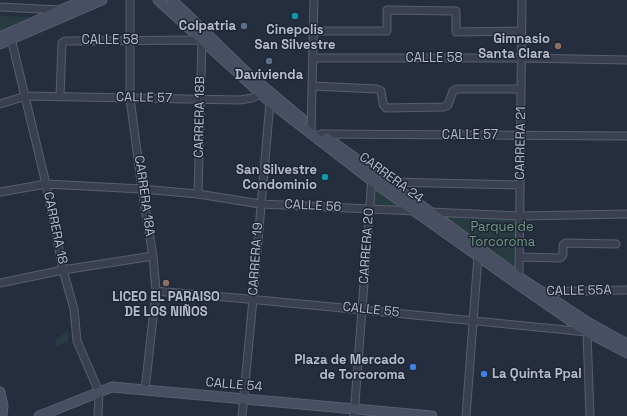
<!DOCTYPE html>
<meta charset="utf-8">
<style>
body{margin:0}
canvas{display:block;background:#252e3f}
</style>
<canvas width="627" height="416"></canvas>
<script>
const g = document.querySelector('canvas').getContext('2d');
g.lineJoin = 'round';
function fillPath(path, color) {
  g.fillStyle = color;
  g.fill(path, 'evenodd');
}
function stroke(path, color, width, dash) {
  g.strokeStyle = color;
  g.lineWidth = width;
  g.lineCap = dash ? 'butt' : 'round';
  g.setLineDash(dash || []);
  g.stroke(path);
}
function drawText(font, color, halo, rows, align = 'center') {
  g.font = font + ' "Space Grotesk",sans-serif';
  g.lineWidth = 3;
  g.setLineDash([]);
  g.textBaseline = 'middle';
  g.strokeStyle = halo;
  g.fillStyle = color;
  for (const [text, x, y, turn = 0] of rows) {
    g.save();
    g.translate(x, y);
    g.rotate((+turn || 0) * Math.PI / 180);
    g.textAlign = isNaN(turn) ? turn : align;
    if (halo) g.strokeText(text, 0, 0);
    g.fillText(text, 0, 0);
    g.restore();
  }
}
const green = new Path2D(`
 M0 16 31 17 0 32Z
 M374 185 402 208 374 207Z
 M522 215 521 271 441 217Z
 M68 330V342L56 347 55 341Z`);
const street = new Path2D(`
 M130 0V98L142 189 153 256 156 291 145 390
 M0 7 60 10
 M313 31H387V10L456 11V32L522 31
 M11 38 46 184 63 270 74 309 77 341 99 392 98 416
 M313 58H522L627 60
 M312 86 377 89 381 91 383 104 386 108 444 107 448 105 453 91 457 89H521
 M60 96 62 43 65 41 202 40 198 194
 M0 104 26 96 240 100 252 98 261 94
 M311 133 314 0
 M314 136 321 134 627 136
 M389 182 520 185
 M0 192 46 184 142 189 198 194 260 204 415 211
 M429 212 520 216 627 214
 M519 257 560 258 563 255V245L566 243 616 244
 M519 281 522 0
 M0 283 63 270 153 256
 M156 291C300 303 443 318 587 332L590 416
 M540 292 627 290
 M242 416 253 299 270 102
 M354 416 372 177
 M466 416 478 256`);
const secondary = new Path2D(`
 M158 0 270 102 372 181 519 285 587 332 627 353
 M172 0 246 72 302 119
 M0 37 84 0
 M0 44 102 0
 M327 138 430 212 519 277 589 323 627 344
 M0 392 3 406 2 416
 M39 416 112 387 432 416`);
const markers = [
 [295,16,4,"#0f9aa8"],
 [244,26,4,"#5c6f8a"],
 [558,46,4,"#8d6e63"],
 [269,61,4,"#5c6f8a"],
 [325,177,4,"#0f9aa8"],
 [166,283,4,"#8d6e63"],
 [413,367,4,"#3f7fe0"],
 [484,374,4,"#3f7fe0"]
];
const poiNames = [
 ["Colpatria",236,26],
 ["Cinepolis",295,30,"center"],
 ["San Silvestre",295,45,"center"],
 ["Gimnasio",550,39],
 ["Santa Clara",550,54],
 ["Davivienda",269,75,"center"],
 ["San Silvestre",317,170],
 ["Condominio",317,185],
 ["LICEO EL PARAISO",166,297,"center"],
 ["DE LOS NIÑOS",166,312,"center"],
 ["Plaza de Mercado",405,360],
 ["de Torcoroma",405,375],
 ["La Quinta Ppal",492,374,"left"]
];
const streetNames = [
 ["CALLE 58",110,40],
 ["CALLE 58",434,58],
 ["CALLE 57",144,98,1],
 ["CARRERA 18B",200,117,-89],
 ["CALLE 57",470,135],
 ["CARRERA 21",521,143,-89],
 ["CARRERA 24",391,178,36],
 ["CARRERA 18A",144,196,82],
 ["CALLE 56",313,206,3],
 ["CARRERA 18",55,228,78],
 ["CARRERA 20",367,246,-86],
 ["CARRERA 19",256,259,-86],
 ["CALLE 55A",579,291,-1],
 ["CALLE 55",371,310,6],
 ["CALLE 54",234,385,5]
];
const parkNames = [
 ["Parque de",502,227],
 ["Torcoroma",502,242]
];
fillPath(green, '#273b40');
stroke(street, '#575e6d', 9);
stroke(secondary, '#575e6d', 11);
stroke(street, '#3a404f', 7);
stroke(secondary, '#484f62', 9);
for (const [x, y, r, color] of markers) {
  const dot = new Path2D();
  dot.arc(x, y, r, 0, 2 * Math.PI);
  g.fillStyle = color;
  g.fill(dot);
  stroke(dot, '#1e2535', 1.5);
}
drawText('bold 13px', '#b6bcca', '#1e2535', poiNames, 'right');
drawText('13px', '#b6bcca', '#1e2535', streetNames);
drawText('13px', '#6d9a7c', '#1e2535', parkNames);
</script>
